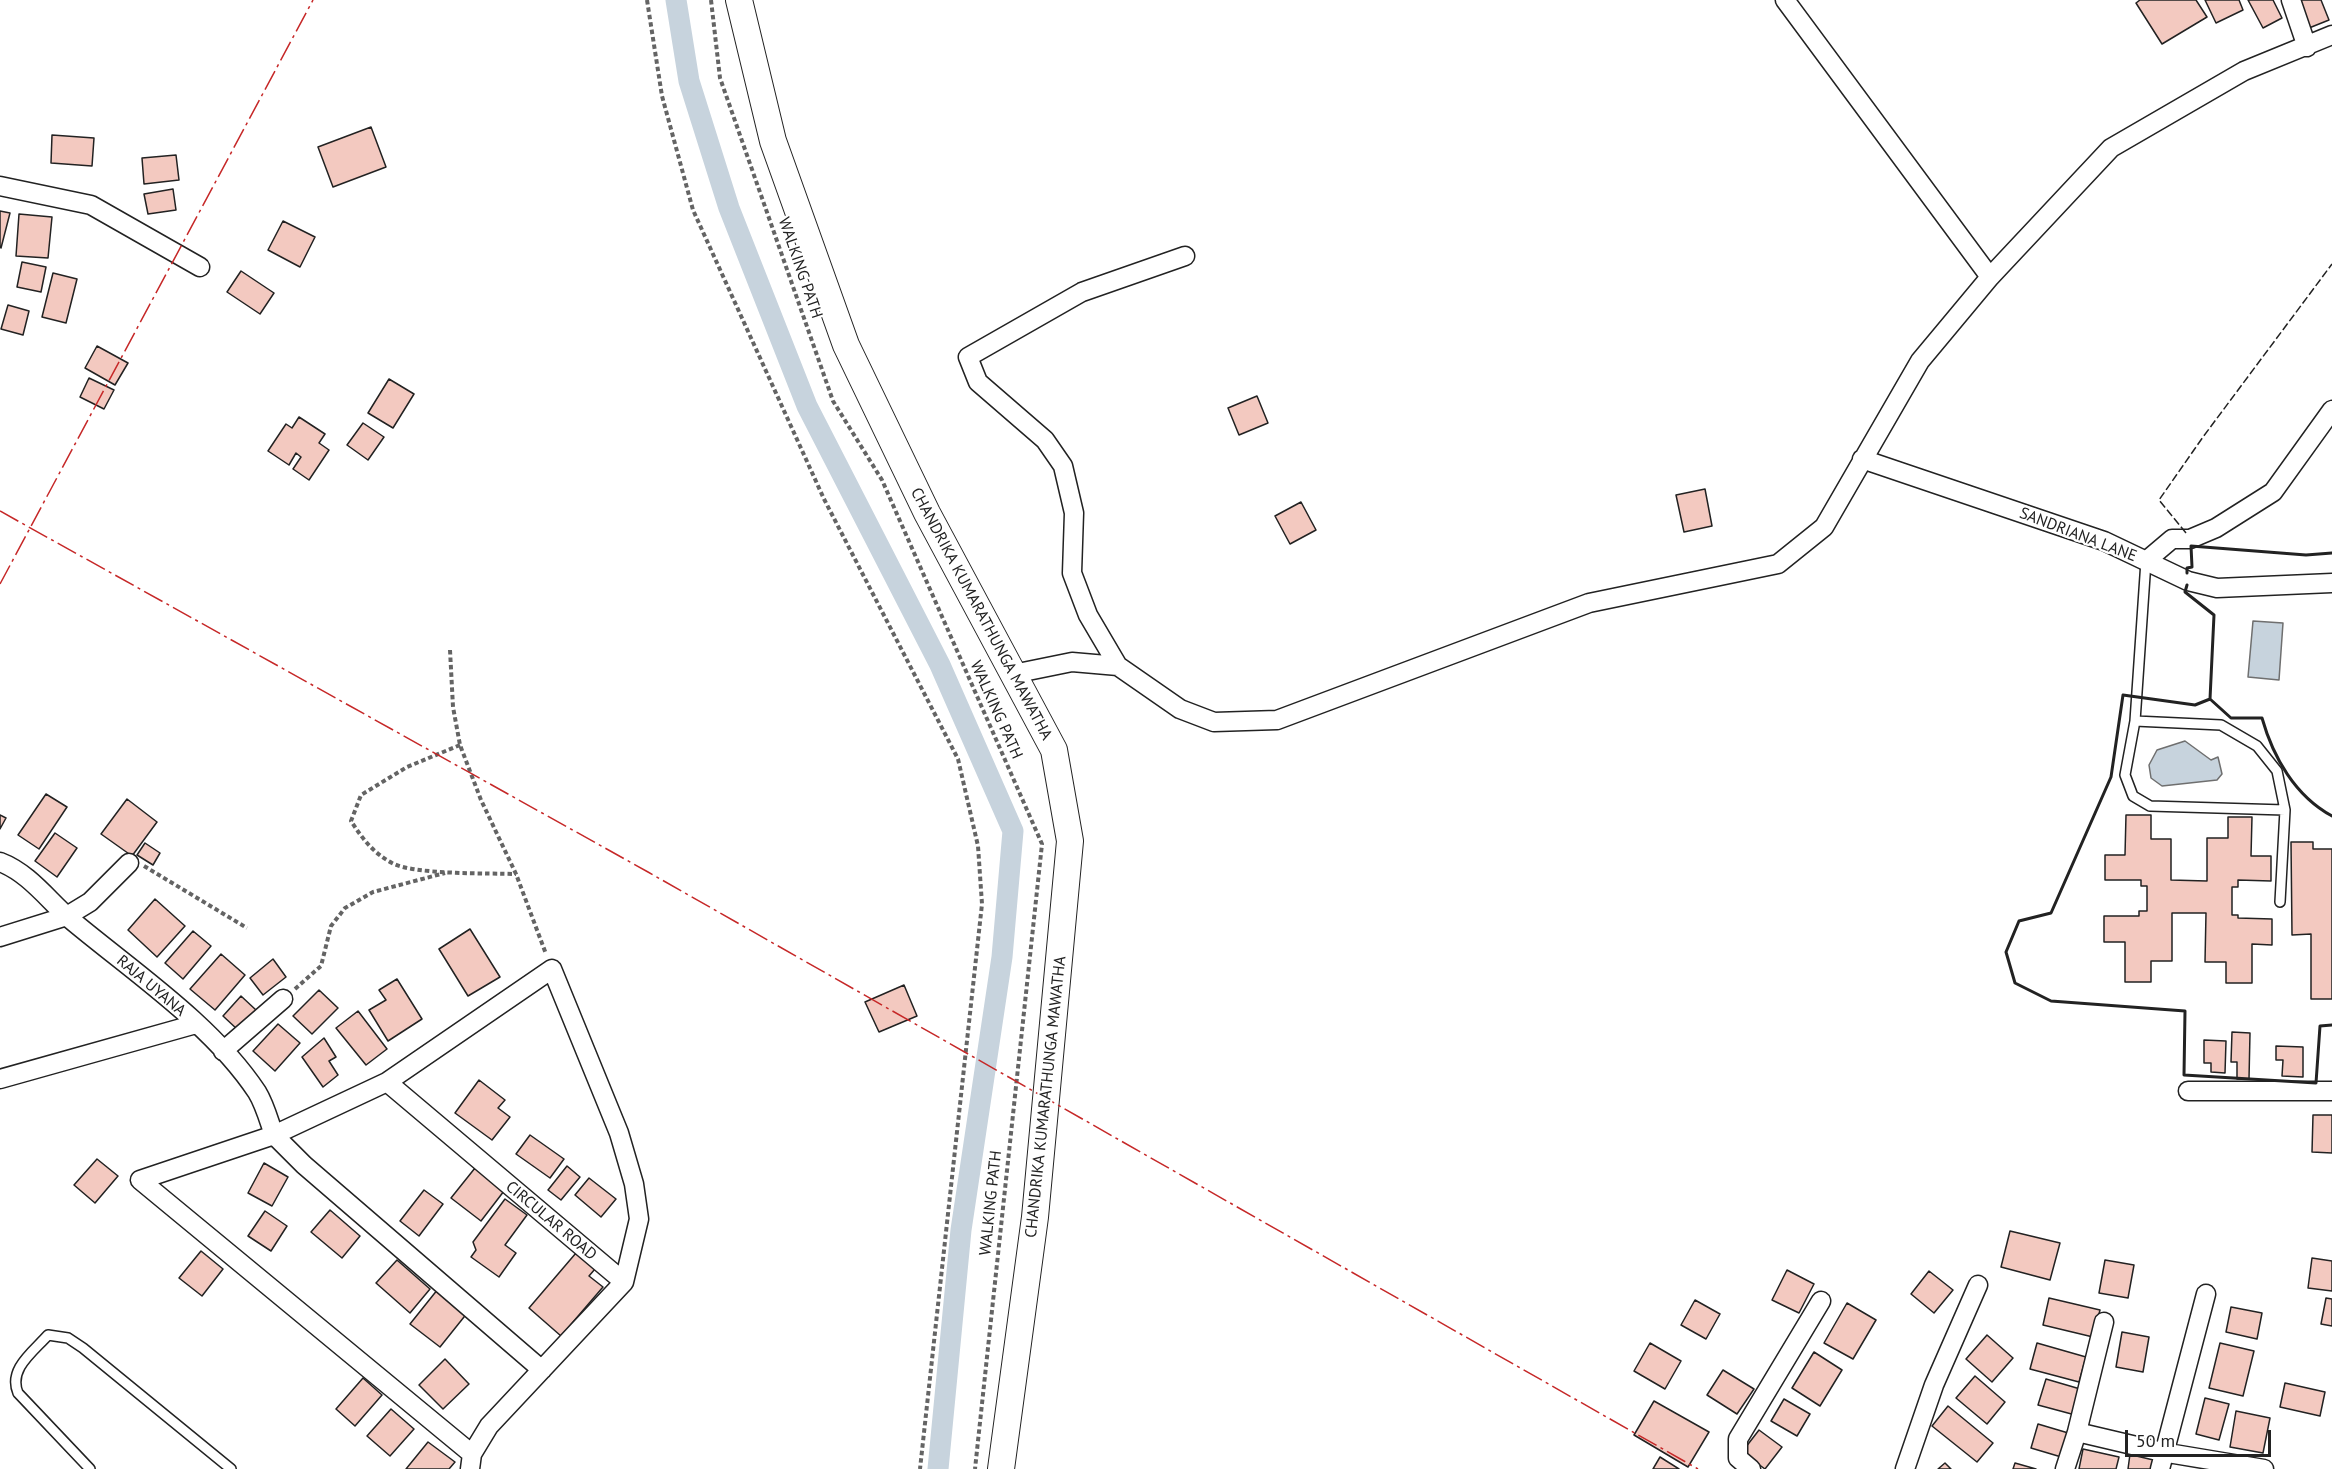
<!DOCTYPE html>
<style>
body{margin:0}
#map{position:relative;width:2332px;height:1469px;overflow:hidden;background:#fff;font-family:"PT Sans",sans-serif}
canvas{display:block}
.scale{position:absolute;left:2125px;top:1430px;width:146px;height:27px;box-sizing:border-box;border:3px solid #222;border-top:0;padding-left:8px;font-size:18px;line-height:21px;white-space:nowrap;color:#222;-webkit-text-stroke:4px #fff;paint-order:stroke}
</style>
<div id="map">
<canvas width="2332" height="1469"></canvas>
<div class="scale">50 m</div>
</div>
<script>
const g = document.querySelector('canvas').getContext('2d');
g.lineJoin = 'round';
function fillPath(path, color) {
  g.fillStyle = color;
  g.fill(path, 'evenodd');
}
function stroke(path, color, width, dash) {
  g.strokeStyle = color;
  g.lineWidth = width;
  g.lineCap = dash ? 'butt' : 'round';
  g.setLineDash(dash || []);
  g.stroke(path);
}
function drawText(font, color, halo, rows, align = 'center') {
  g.font = font + ' "PT Sans",sans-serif';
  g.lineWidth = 4.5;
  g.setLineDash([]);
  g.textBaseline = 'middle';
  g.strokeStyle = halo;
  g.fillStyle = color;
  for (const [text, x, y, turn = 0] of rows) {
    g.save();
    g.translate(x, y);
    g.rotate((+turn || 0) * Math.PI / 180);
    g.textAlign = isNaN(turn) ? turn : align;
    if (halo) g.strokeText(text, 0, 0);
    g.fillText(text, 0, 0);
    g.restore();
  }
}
const water = new Path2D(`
 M2253 621 2283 623 2279 680 2248 677Z
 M2185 741 2211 760 2218 757 2222 774 2217 780 2162 786 2151 778 2149 765 2157 750Z`);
const canal = new Path2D(`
 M676 0 689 81 729 208 807 406 940 665 1013 831 1002 957 961 1230 938 1469`);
const building = new Path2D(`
 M2140 0H2196L2207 17 2162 44 2136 3Z
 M2205 0H2239L2243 10 2216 23Z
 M2248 0H2273L2282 18 2263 28Z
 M2299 0H2321L2329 20 2309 28Z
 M371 127 386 167 333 187 318 147Z
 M52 135 94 138 92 166 51 163Z
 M176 155 179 180 144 184 142 158Z
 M173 189 176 210 148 214 144 194Z
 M0 211 10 213 1 248 0 247Z
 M19 214 52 217 48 258 16 256Z
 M283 221 315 237 300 267 268 250Z
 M22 262 46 267 41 292 17 287Z
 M241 271 274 293 260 314 227 292Z
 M53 273 77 279 66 323 42 317Z
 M8 305 29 311 23 335 1 329Z
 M97 346 128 363 115 385 85 368Z
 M89 378 114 390 104 409 80 397Z
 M389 379 414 394 393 428 368 413Z
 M1257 396 1268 423 1239 435 1228 408Z
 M299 417 325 434 319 443 329 450 309 480 293 469 301 457 296 453 289 465 268 451 286 424 292 428Z
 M363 423 384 437 368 460 347 445Z
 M1705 489 1712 526 1684 532 1676 495Z
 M1301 502 1316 530 1290 544 1275 516Z
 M46 794 67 807 39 849 18 835Z
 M127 799 157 822 132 856 101 834Z
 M0 815 6 818 0 829Z
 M2126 815H2151V839H2171V880L2207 881V838H2228V817H2252L2251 856H2271V881L2238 880V887H2232V915H2238V918L2272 919V945L2252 944V983H2226V962H2205L2206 913H2172V961H2151V982H2125V942H2104V916H2139V911H2147V886H2141V880H2105V855H2125Z
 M55 833 77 848 57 877 35 861Z
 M2291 842H2313V849H2332V999H2311V934L2292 935Z
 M145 843 160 853 153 865 137 855Z
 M155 899 185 926 157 957 128 930Z
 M470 929 500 977 468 996 439 949Z
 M193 931 211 946 183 979 165 963Z
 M221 954 245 975 215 1010 190 989Z
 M273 959 286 977 263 995 250 978Z
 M397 979 422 1019 388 1041 369 1010 386 1000 379 990Z
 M904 985 917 1016 879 1032 865 1002Z
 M319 990 338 1008 312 1034 293 1016Z
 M241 996 256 1010 238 1030 223 1016Z
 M358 1011 387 1049 366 1065 336 1028Z
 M278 1024 300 1043 275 1071 253 1051Z
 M2232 1032 2250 1033 2249 1079H2237V1062H2231Z
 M324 1038 336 1057 329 1061 338 1075 323 1087 302 1057Z
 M2204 1040 2226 1041 2225 1073 2211 1072V1063H2204Z
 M2276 1046 2303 1047V1077L2282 1076 2283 1060H2276Z
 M479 1080 505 1100 498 1108 510 1117 492 1140 455 1113Z
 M2313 1115H2332V1153L2312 1152Z
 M530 1135 564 1159 550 1178 516 1154Z
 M97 1159 118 1176 95 1203 74 1185Z
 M264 1163 288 1177 272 1206 248 1193Z
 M567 1166 580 1177 561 1200 548 1190Z
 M475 1168 504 1191 481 1221 451 1198Z
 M589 1178 616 1199 601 1217 575 1195Z
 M424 1190 443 1204 419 1236 400 1221Z
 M505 1199 527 1215 505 1245 516 1253 499 1277 471 1257 476 1250 473 1242Z
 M330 1210 360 1236 342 1258 311 1232Z
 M265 1211 287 1226 271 1251 248 1236Z
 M2010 1231 2060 1243 2050 1280 2001 1267Z
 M201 1251 223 1269 202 1296 179 1278Z
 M576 1253 595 1269 589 1276 603 1287 561 1336 529 1308Z
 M2312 1258 2332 1261V1291L2308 1288Z
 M397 1260 430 1289 410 1313 376 1283Z
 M2105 1260 2134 1265 2128 1298 2099 1293Z
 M1787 1270 1814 1284 1799 1313 1772 1300Z
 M1929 1271 1953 1290 1934 1313 1911 1294Z
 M438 1289 468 1312 440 1347 410 1324Z
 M2049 1298 2100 1310 2093 1337 2043 1325Z
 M2326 1298 2332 1299V1326L2321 1324Z
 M1695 1300 1720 1314 1706 1339 1681 1325Z
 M1847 1303 1876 1320 1853 1359 1824 1343Z
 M2231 1307 2262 1313 2257 1339 2226 1332Z
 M2122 1332 2149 1337 2143 1372 2116 1367Z
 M1987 1335 2013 1358 1992 1382 1966 1359Z
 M1650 1343 1681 1361 1665 1389 1634 1371Z
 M2037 1343 2086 1357 2079 1382 2030 1369Z
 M2220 1343 2254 1351 2243 1396 2209 1388Z
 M1814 1352 1842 1370 1820 1406 1792 1388Z
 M445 1359 469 1384 443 1409 419 1385Z
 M1723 1370 1754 1389 1737 1414 1707 1395Z
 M1975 1376 2005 1402 1987 1424 1956 1398Z
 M363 1378 382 1395 355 1426 336 1409Z
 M2046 1379 2087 1391 2079 1416 2038 1405Z
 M2285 1383 2325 1392 2320 1416 2280 1407Z
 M2205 1398 2229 1404 2219 1440 2196 1434Z
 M1784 1399 1810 1414 1797 1436 1771 1421Z
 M1654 1401 1709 1432 1688 1467 1634 1435Z
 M1948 1406 1993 1443 1977 1462 1932 1426Z
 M391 1409 414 1429 390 1456 367 1436Z
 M2236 1411 2270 1418 2263 1453 2230 1447Z
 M2038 1424 2075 1435 2068 1459 2031 1448Z
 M1759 1430 1782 1447 1765 1469 1742 1452Z
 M428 1442 455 1462 449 1469H406Z
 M2083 1449 2119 1457 2116 1469H2079Z
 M2130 1454 2159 1460 2157 1469H2128Z
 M1660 1457 1679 1469H1653Z
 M1945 1463 1951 1469H1938Z
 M2015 1463 2036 1469H2013Z`);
const path = new Path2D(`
 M647 0 662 96 693 210 824 499 958 759 978 846 982 904 920 1469
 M711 0 720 78 833 401 882 480 1042 844 975 1469
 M450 650 453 707 460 745 481 800 516 874 546 954
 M460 745 407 767 361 795 351 821C362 838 373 853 392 863 414 875 489 873 516 874
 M144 866 247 928
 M295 989 321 966 331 926 345 908 373 892 445 873`);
const service = new Path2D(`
 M2146 561 2135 721 2125 775 2133 796 2150 806 2285 810
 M2135 721 2221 725 2257 746 2277 771 2285 810 2280 902
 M90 1469 18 1393C8 1369 33 1352 48 1335L68 1338 83 1348 231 1469`);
const minor = new Path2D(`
 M1785 0 1990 277
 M2291 0 2307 47
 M0 186 91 205 200 267
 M1185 256 1082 292 968 357 978 382 1045 440 1063 466 1074 513 1072 573 1088 615 1118 666 1180 709 1214 722 1277 720 1589 603 1778 564 1824 527 1920 361 1990 277 2111 148 2244 71 2332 35
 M1862 459 2104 541 2188 581 2217 588 2332 583
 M2146 561 2172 539H2190L2216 528 2273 492 2332 410
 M1013 674 1072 662 1118 666
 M0 862C29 873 48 900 70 919 132 971 212 1024 257 1092 265 1105 269 1121 274 1135L387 1082 624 1282 489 1426 472 1454 470 1469
 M0 937 67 916 90 902 129 863
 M223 1051 283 999
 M0 1079 196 1024
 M387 1082 552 969 619 1133 634 1184 639 1219 624 1282
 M2188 1091H2332
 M2104 1322 2077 1432 2162 1452 2264 1469
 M472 1454 140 1180 274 1135 304 1165 542 1370
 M1751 1469 1738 1458V1439L1821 1301
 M1905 1469 1934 1385 1978 1285
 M2065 1469 2077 1432
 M2160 1469 2206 1294`);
const secondary = new Path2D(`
 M739 0 773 141 846 345 927 513 1054 750 1070 841 1035 1217 1001 1469`);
const fence = new Path2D(`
 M2186 533 2159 500 2203 437 2332 264`);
const wall = new Path2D(`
 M2187 573V568L2192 567 2191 546 2306 555 2332 553
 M2187 585 2185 592 2214 615 2210 699 2231 718H2262C2273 757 2295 796 2332 816
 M2210 699 2195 705 2123 695 2111 777 2051 913 2019 921 2006 952 2015 983 2051 1001 2185 1011 2184 1075 2316 1083 2320 1026 2332 1025`);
const power = new Path2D(`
 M0 511 648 872 1698 1469
 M0 584 313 0`);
const streetNames = [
 ["WALKING PATH",800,268,71],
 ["SANDRIANA LANE",2078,535,21],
 ["CHANDRIKA KUMARATHUNGA MAWATHA",981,614,62],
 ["WALKING PATH",996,710,66],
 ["RAJA UYANA",151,986,40],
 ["CHANDRIKA KUMARATHUNGA MAWATHA",1046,1097,-84],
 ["WALKING PATH",991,1203,-84],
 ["CIRCULAR ROAD",551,1221,40]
];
fillPath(water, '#c7d3dd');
stroke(water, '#6f6f6f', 1.5);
stroke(canal, '#c7d3dd', 21);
fillPath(building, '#f3c9c0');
stroke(building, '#222', 1.5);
stroke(service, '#222', 12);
stroke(minor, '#222', 21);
stroke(secondary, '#222', 28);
stroke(path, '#646464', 4, [4.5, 3]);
stroke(service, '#fff', 9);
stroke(minor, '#fff', 18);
stroke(secondary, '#fff', 26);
stroke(fence, '#222', 1.5, [8, 3]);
stroke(wall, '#222', 3);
stroke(power, '#c62828', 1.5, [21, 4.5, 3, 4.5]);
drawText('16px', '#222', '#fff', streetNames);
</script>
